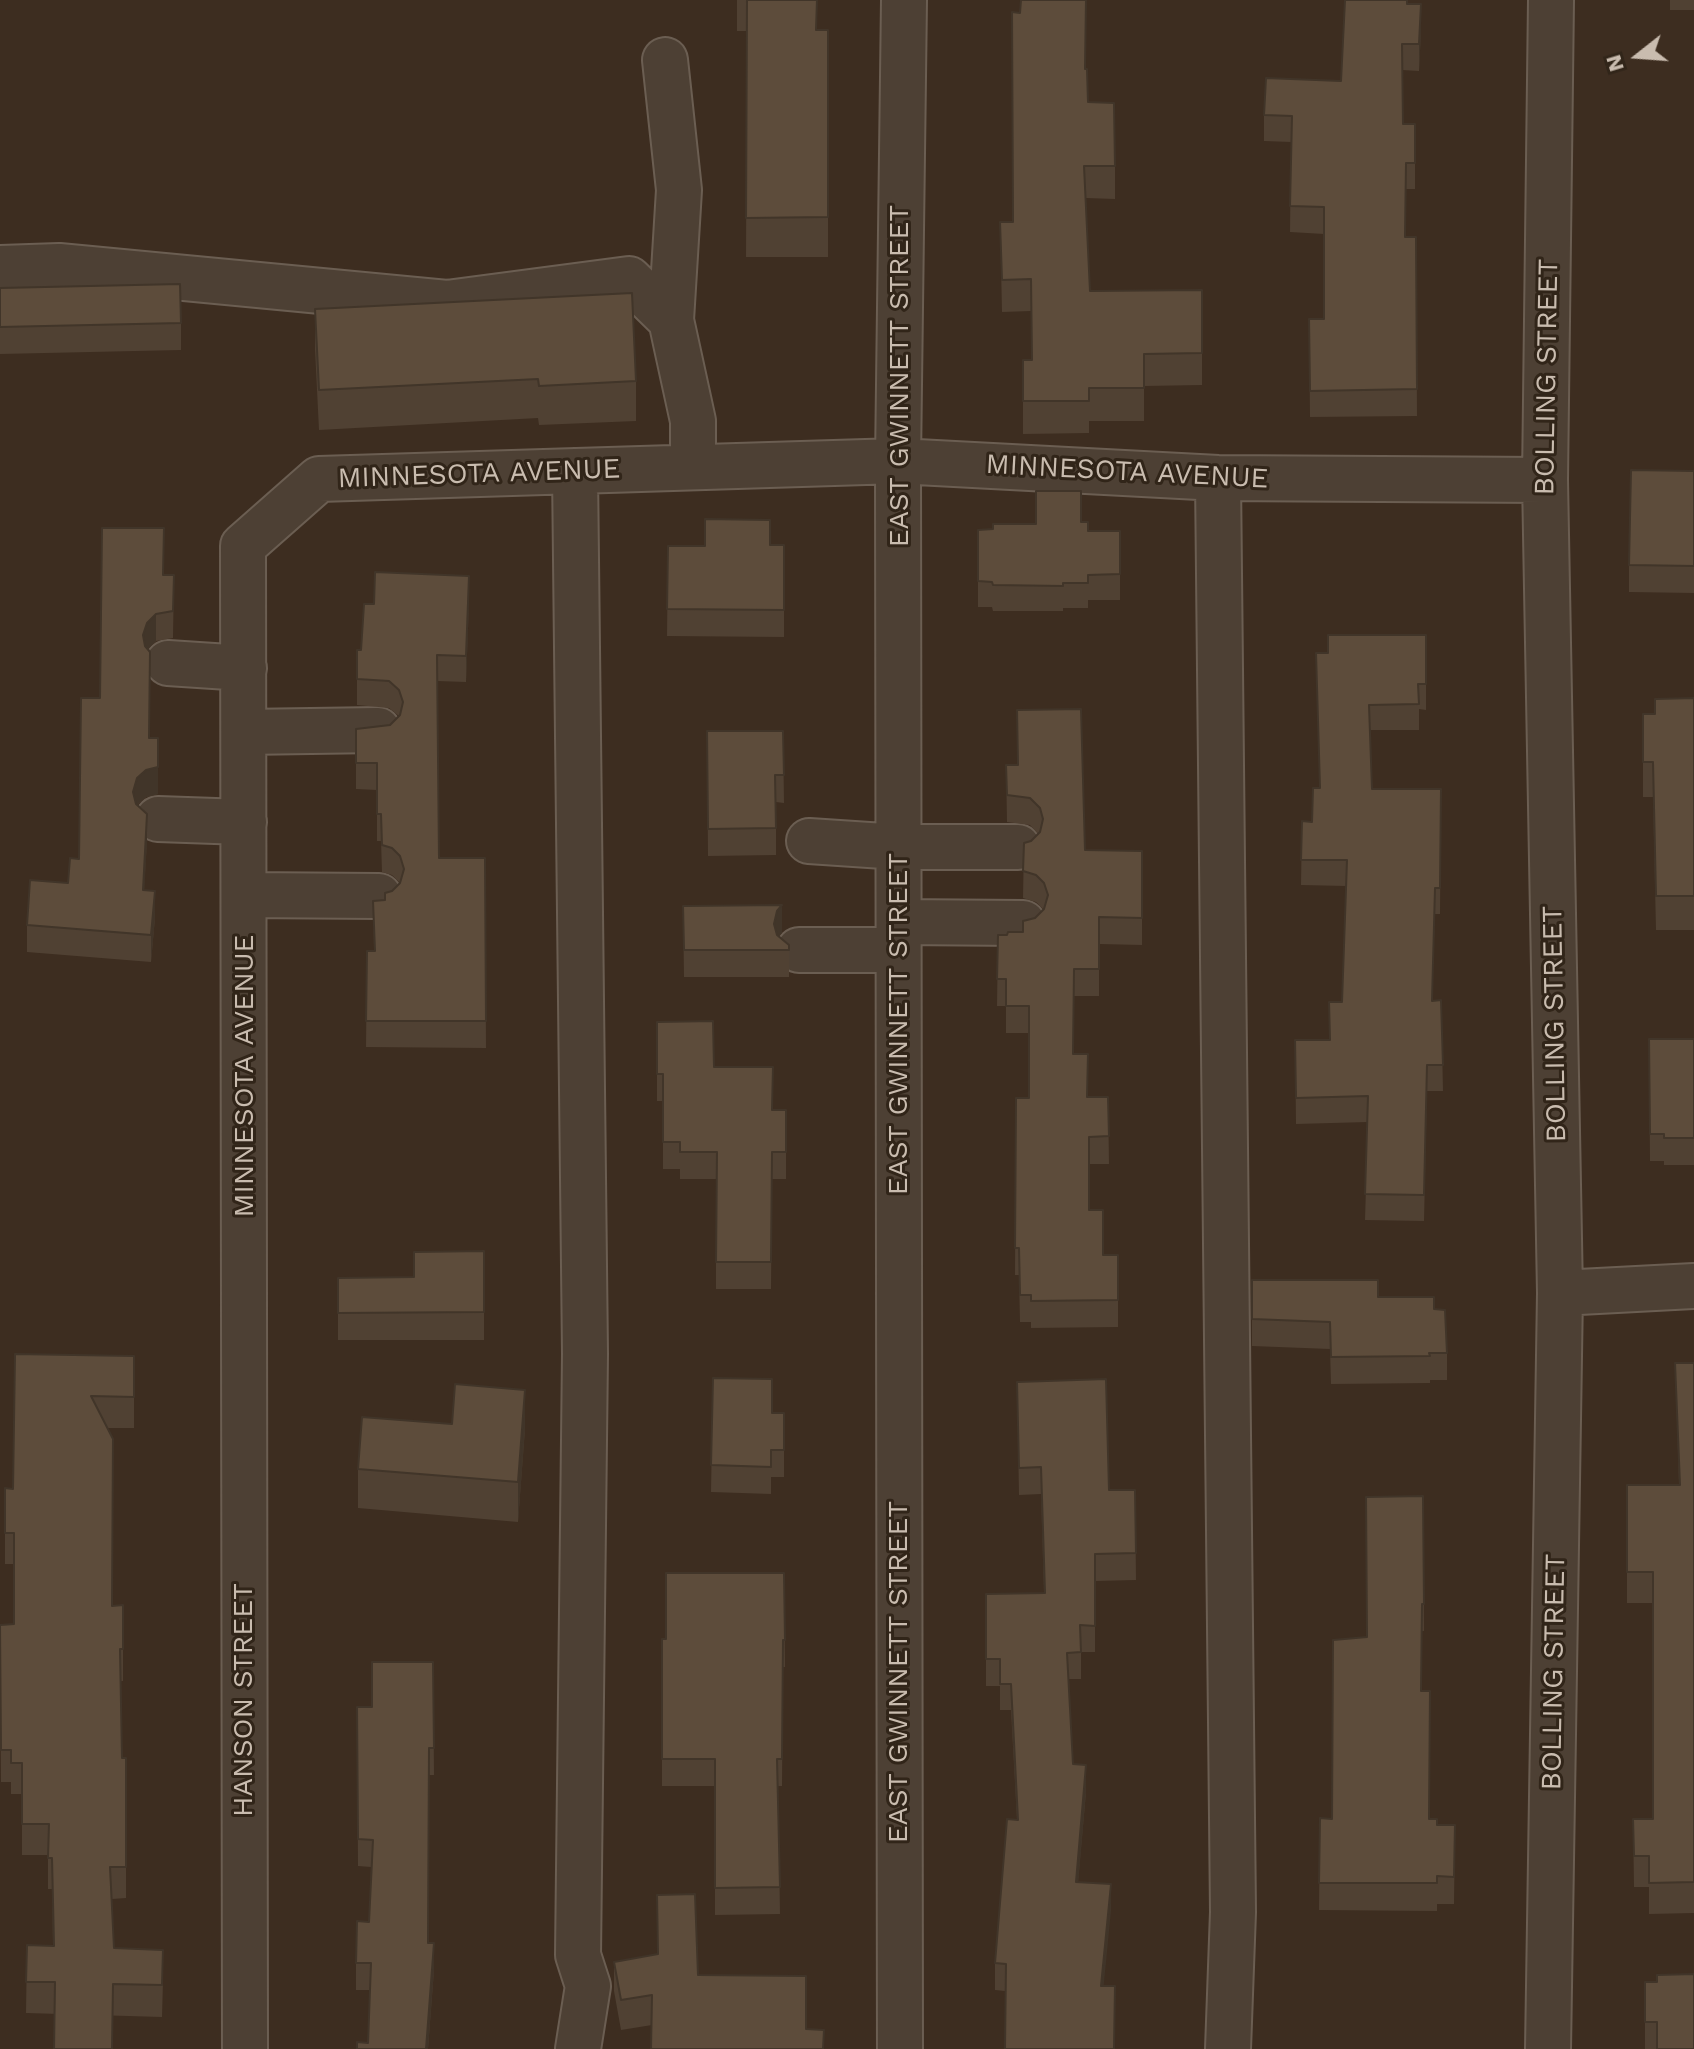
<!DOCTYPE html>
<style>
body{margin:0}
#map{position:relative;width:1694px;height:2049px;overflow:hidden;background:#3d2d20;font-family:"Work Sans",sans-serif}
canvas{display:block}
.north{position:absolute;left:1598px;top:16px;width:80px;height:80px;-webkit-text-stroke:6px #312519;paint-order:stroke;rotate:253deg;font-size:22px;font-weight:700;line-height:32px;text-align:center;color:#c9bcaf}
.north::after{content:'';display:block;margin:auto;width:28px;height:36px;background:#c9bcaf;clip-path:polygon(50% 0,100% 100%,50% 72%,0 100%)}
</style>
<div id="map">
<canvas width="1694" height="2049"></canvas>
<div class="north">N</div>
</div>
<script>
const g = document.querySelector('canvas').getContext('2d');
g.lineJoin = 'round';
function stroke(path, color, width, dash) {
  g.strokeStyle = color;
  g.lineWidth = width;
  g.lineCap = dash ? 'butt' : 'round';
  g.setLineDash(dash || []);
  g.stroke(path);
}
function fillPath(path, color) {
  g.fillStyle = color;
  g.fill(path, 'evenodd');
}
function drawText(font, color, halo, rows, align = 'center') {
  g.font = font + ' "Work Sans",sans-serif';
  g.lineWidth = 6;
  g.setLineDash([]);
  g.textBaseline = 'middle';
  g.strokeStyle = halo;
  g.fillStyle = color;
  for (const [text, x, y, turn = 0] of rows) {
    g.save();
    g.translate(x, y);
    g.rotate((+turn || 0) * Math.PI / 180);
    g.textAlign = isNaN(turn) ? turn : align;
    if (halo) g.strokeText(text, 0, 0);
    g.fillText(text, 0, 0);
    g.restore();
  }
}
const minor = new Path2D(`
 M665 60 679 190 671 320
 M0 268 59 266 447 303 629 279 671 320 693 421V467
 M575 471 585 1354 578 1955 588 1986 578 2049
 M1218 478 1233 1912 1228 2049
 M168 663 244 668
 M244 732 378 730
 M158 819 244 822
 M809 841 899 847H1018
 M244 895 379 896
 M899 922 1023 923
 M799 950H898
 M1560 1293 1694 1286
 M245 2049 243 546 319 479 898 461 1218 478 1545 480
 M900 2049 898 461 904 0
 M1548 2049 1560 1293 1545 480 1551 0`);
const wall = new Path2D(`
 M737 0H817V30H828V257H746L747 31H737Z
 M1670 0H1694V10H1670Z
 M1408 4 1421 31 1419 71 1402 70 1403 124H1415V189H1406V237H1416L1417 416 1310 417 1309 319H1324V234L1290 232 1291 142 1264 141V115L1341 81Z
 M1085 69 1088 102 1115 166V199L1086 198 1090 291 1202 290V385L1144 386V421H1089V433L1023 434V360H1031V311L1002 312 1000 222H1013Z
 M0 288 181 323V350L0 354Z
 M315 309 636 381V421L539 425 538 418 319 430 315 349Z
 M1694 471V593L1629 592V565Z
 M1081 522 1088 531H1120V600H1088V608H1063V611H993L992 607H978V530Z
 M784 545V637L667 636 668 546Z
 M163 575H174L173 638 156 641 148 649 149 738 158 794 146 797 137 805 147 841 144 890 155 918 151 962 27 952V925L68 883 79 859 100 698Z
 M469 603 466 682 437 681 439 858H485L486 1048 366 1047 367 951H374L373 901 385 900 400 883 392 875 382 872 381 841H377V790L356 789V729L390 725 399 716 389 708 357 705V650H361Z
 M1426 635V710L1419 709V730H1370L1372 789H1441L1440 914H1435L1432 1000H1441L1443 1091H1427L1424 1221 1365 1220 1368 1122 1296 1124 1295 1040H1329L1342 1002 1346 886 1301 885 1302 821 1312 822 1320 788 1316 653H1328Z
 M1694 698V930H1656L1653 797H1643V714H1655Z
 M707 731H783L784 803 776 802V855L708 856Z
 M1006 765 1085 850 1142 851V945L1099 944V996H1074L1073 1054 1088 1097H1108L1109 1164H1089V1210L1103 1255H1118V1327L1031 1328V1322H1020L1019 1275H1015L1016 1098H1029V1033H1006V1006H997L998 935H1007L1023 932 1044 910 1036 902 1023 898 1024 843 1031 841 1038 834 1030 825 1007 822Z
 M683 906 782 933 779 936 789 945V977H684Z
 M657 1022 714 1067 773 1110H786V1179H772L771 1289H716V1179H680V1169H663V1101H657Z
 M1649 1039H1694V1165H1664V1161H1650Z
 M484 1251V1340H338V1278L414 1277Z
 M1252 1280 1378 1297 1434 1309 1447 1353V1380H1430V1383L1331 1384 1330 1349 1252 1346Z
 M15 1354 134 1356V1428H108L112 1606 123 1605V1681H121L122 1758H126V1898L112 1899 114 1948 163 1981 162 2017 26 2013 27 1945 53 1946 52 1889H48V1855H22V1794H11V1782H1L0 1625 14 1624V1564H5V1488L13 1489Z
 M1675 1363H1694V1913L1649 1914V1887H1634L1633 1819H1653V1603H1627V1485H1679Z
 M713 1378 772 1413H784V1477H771V1494L711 1492Z
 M1017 1382 1109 1490H1135L1136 1580 1095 1581V1652H1081V1679H1069L1073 1764 1086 1792 1078 1882 1111 1911 1005 1991 995 1990V1963L1017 1820 1011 1710H1000V1686H986V1594L1044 1593 1041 1494 1019 1495Z
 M452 1424 525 1429 518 1522 358 1508V1469Z
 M1423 1496 1424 1631H1422L1421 1691 1430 1819 1437 1825H1455L1454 1904H1437V1911L1319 1910 1320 1818 1332 1819 1367 1637Z
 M784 1573 785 1667H783L782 1786H778L780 1914 715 1915V1786H662V1639H666Z
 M433 1662 434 1775H429L428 1943 434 1970 428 2049H357L368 2043 370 1990H356V1963L369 1922 371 1867 358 1866 357 1707H372Z
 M614 1962 698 1975 806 2029 652 2025 621 2030 614 1991Z
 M1645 1982H1657L1694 2049H1645Z`);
const shadedWall = new Path2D(`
 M1421 4V31L1419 71V44Z
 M469 576V603L466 682V656Z
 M156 614V641L147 650 143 662V635L147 623Z
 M158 738V794L146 797 137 805 133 819V792L137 778Z
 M147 814V841L143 917V890Z
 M155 891V918L151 962V935Z
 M782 905V933L777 938 774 951V924L777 911Z
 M525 1390V1429L518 1522V1482Z
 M1086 1765V1792L1076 1909V1882Z
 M1111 1884V1911L1101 2013V1986Z
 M434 1943V1970L428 2049H426Z`);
const building = new Path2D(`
 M747 0H817L816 30H828V217L746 218Z
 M1021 0H1086L1085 69H1087L1088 102 1114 103 1115 166H1084L1090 291 1202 290V353L1144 354V388H1089V401H1023V360H1032L1031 279 1002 280 1000 222H1013L1012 12 1020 13Z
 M1345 0H1407V4H1421L1419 44H1402L1403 124H1415V163H1406L1405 237H1416L1417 389 1310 391 1309 319H1324V207L1290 206 1292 116 1264 115 1266 78 1341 81Z
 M180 284 181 323 0 327V288Z
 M632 293 636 381 539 386 538 379 319 390 315 309Z
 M1631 470 1694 471V566L1629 565Z
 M1036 491H1081V522H1088V531H1120V574L1088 575V583H1063V586L993 585 992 582 978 581V530L993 529V524H1036Z
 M705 519 770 520V545H784V610L667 609 668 546H705Z
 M102 528H164L163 575H174L173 611 156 614 147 623 143 635 145 646 150 652 149 738H158V767L146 770 137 778 133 792 136 804 147 814 143 890 155 891 151 935 27 925 30 880 68 883 70 858 79 859 81 698H100Z
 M375 572 469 576 466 656 437 655 439 858H485L486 1021H366L367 951H375L373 901 385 900V893L392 891 400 883 404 869 400 856 392 848 382 845 381 814H377V763H356V729L390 725 400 715 403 702 399 690 389 681 357 679V650H361L364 604H374Z
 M1328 635H1426V684H1418L1419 704 1369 705 1372 789H1441L1440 888H1435L1432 1001 1441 1000 1443 1065H1427L1424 1195 1365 1194 1368 1096 1296 1098 1295 1040H1330L1329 1002H1342L1347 860H1301L1302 821 1312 822 1313 788H1320L1316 653H1328Z
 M1694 698V896H1656L1653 762H1643V714H1655V699Z
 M1081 709 1085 850 1142 851V918L1099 917V969H1074L1073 1054H1088L1087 1097H1108L1109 1136 1089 1137V1210H1103V1255H1118V1300L1031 1301V1295H1020L1019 1248H1015L1016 1098H1029V1006H1006V979H997L998 935H1007L1008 932H1023V921L1035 918 1044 909 1048 895 1044 883 1036 875 1023 871 1024 843 1031 841 1040 832 1043 819 1040 808 1030 798 1007 795 1006 765H1018L1017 710Z
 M707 731H783L784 775H775L776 828 708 829Z
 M782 905 777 911 774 924 777 935 789 945V950H684L683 906Z
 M713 1021 714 1067H773L772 1110H786V1152H772L771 1262H716L717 1152H680V1142H663V1074H657V1022Z
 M1649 1039H1694V1138H1664V1134H1650Z
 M484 1251V1312L338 1313V1278L414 1277V1252Z
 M1252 1280H1378V1297H1434V1309L1445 1310 1447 1353H1429L1430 1356 1331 1357 1330 1322 1252 1319Z
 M15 1354 134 1356V1397L91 1396 113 1439 112 1606 123 1605V1649H120L122 1758H126V1867H110L114 1948 163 1950 162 1985 113 1984 112 2049H54L55 1982H26L27 1945 54 1946 52 1858H48L49 1824H22V1763H11V1750H1L0 1625 14 1624V1533H5V1488L13 1489Z
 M1675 1363H1694V1882L1649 1883V1856H1634L1633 1819H1653V1572H1627V1485H1680Z
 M713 1378 772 1379V1413H784V1450H771V1467L711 1465Z
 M1106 1379 1109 1490H1135L1136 1553 1095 1554V1626L1080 1625 1081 1652 1067 1653 1073 1764 1086 1765 1076 1882 1111 1884 1101 1986H1115L1114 2049H1005L1006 1964 995 1963 1007 1819 1018 1820 1011 1684H1000V1659H986V1594L1045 1593 1041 1467 1019 1468 1017 1382Z
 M455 1384 525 1390 518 1482 358 1469 362 1417 452 1424Z
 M1423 1496 1424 1604H1422L1421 1691H1430L1429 1819H1437V1825H1455L1454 1877 1437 1876V1883H1319L1320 1818 1332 1819 1333 1640 1367 1637 1366 1497Z
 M666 1573H784L785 1640H783L782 1759H777L780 1887 715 1888V1759H662V1639H666Z
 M372 1662H433L434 1748H429L428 1943H434L426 2049H357V2042L368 2043 371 1963H356L357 1921 369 1922 373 1840 358 1839 357 1707H372Z
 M695 1894 698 1975 806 1976V2029L824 2030 823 2049H651L652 1995 621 2000 614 1962 658 1954 657 1895Z
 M1694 1974V2049H1657V2022H1645V1982H1657V1975Z`);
const streetNames = [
 ["EAST GWINNETT STREET",900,376,-90],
 ["BOLLING STREET",1547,377,-89],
 ["MINNESOTA AVENUE",1127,472,3],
 ["MINNESOTA AVENUE",479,474,-2],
 ["EAST GWINNETT STREET",899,1024,-90],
 ["BOLLING STREET",1555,1024,-91],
 ["MINNESOTA AVENUE",245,1076,-90],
 ["EAST GWINNETT STREET",899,1672,-90],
 ["BOLLING STREET",1554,1672,-89],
 ["HANSON STREET",244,1700,-90]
];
stroke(minor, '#6b5e52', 48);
stroke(minor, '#4d4034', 44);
fillPath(wall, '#504133');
fillPath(shadedWall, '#413529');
fillPath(building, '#5d4c3b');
stroke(building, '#413529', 2);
drawText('28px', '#c9bcaf', '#312519', streetNames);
</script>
